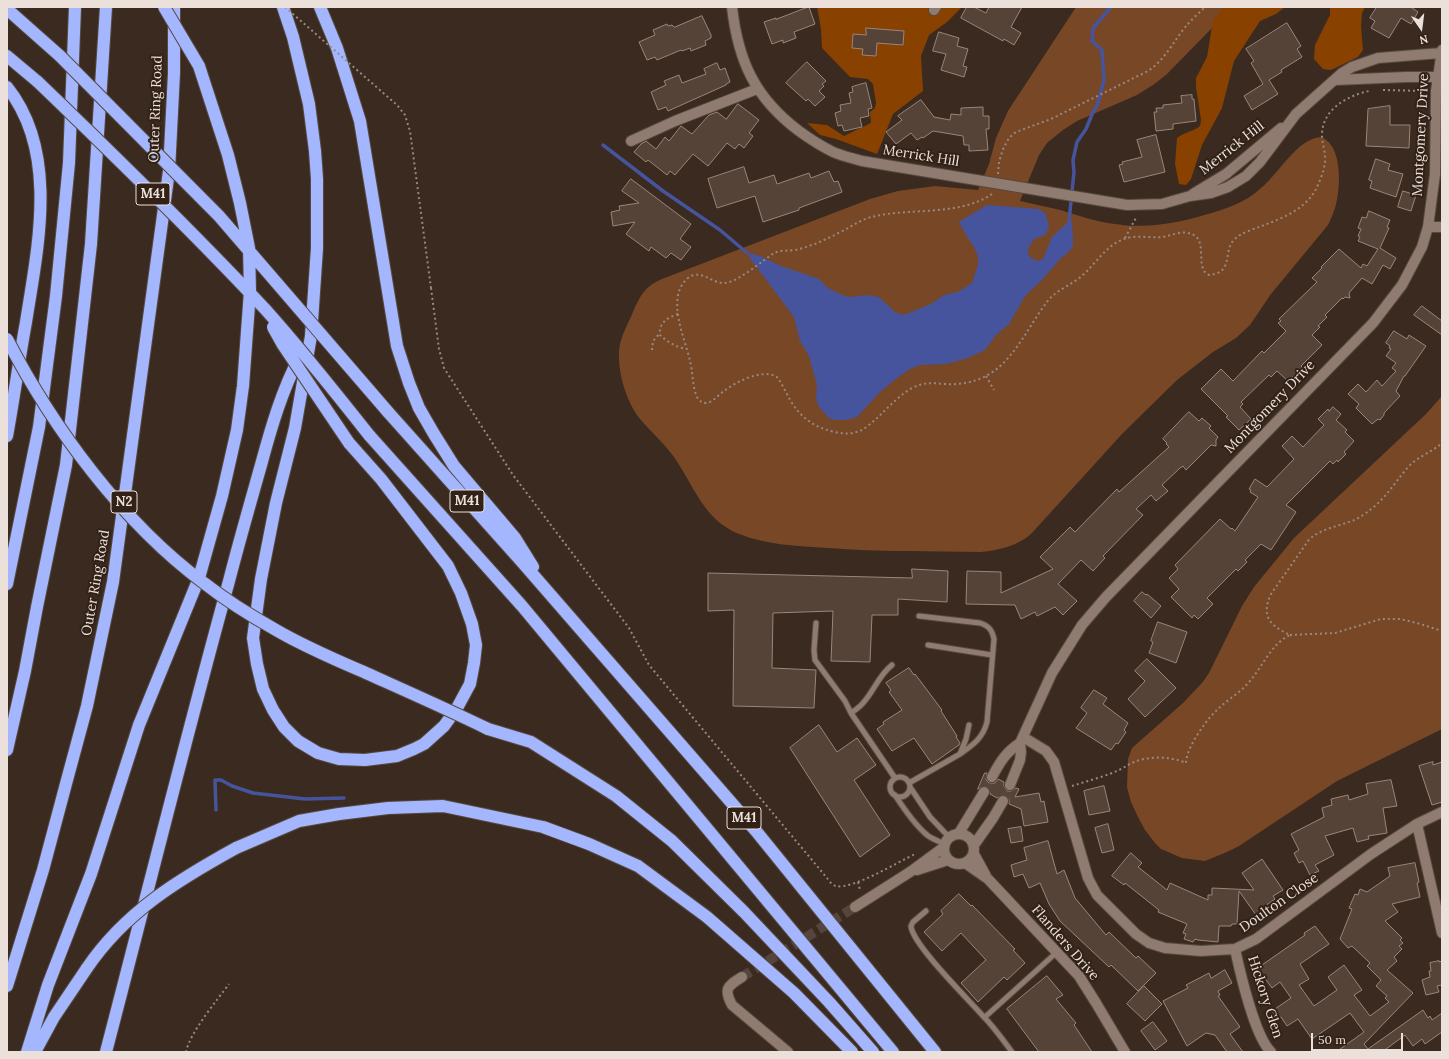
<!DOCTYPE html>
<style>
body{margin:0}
#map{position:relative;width:1449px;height:1059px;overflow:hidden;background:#3b2a20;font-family:Lora,serif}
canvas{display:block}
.frame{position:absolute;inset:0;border:8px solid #ece1da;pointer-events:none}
.north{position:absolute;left:1401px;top:8px;width:40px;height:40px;-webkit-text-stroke:3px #312117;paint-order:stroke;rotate:166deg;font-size:11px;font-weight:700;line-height:16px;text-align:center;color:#ece1da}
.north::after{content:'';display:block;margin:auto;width:14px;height:18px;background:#ece1da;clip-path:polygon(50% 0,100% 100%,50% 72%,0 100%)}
.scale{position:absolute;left:1311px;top:1033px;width:92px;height:18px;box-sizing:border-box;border:2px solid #ece1da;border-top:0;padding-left:5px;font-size:12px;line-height:14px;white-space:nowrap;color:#ece1da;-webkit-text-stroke:3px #312117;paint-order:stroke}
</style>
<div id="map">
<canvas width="1449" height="1059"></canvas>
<div class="frame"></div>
<div class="north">N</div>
<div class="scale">50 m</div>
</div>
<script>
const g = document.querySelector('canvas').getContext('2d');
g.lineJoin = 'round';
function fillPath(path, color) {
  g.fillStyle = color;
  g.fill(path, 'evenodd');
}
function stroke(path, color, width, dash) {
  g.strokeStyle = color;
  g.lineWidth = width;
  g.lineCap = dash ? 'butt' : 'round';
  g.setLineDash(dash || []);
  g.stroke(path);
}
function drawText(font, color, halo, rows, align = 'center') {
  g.font = font + ' Lora,serif';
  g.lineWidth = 4;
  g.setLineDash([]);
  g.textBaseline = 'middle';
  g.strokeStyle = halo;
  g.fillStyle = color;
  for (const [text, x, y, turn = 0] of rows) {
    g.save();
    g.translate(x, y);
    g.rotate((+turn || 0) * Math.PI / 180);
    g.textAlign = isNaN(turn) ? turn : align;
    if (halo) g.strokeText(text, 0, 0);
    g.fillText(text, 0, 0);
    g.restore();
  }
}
const green = new Path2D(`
 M1076 7H1235L1214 26 1166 75 1153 85 1137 95 1077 121 1063 130 1047 143 1039 155 1020 201C1032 204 1044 206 1056 209 1076 214 1095 222 1115 224 1147 229 1178 223 1208 214 1226 209 1246 202 1260 189 1279 174 1296 139 1321 137 1343 145 1341 189 1335 208 1333 214 1331 219 1328 225L1271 294 1250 325 1236 338 1213 352 1177 380 1122 434 1031 534C1017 546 1000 550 981 552 930 551 879 552 828 548 797 546 767 545 739 534 704 520 694 486 674 457 664 443 651 432 640 419 626 401 618 373 619 351 620 339 626 327 631 317 639 298 643 287 662 279L870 199 898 191 935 186 978 190 989 164 996 138 1008 111Z
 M1442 396V729L1337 781 1239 846 1227 852 1205 861 1182 858 1161 849 1155 843 1145 830 1138 817 1131 802 1127 787 1128 759 1132 748 1183 703 1202 683 1209 673 1242 606 1254 587 1294 538 1426 414Z`);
const forest = new Path2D(`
 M817 7H962L947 22 929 35 921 56 923 91 893 114 877 154 836 139 820 135 807 123 827 125 844 136 871 123 870 112 875 108 876 103 873 84 868 79 850 77 822 48 821 29Z
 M1224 7H1285L1276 14 1260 21 1234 61 1222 108 1202 145 1191 179 1186 185 1179 184 1175 164 1177 138C1184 132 1193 132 1200 126L1201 120 1196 88V78L1207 57 1213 20Z
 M1330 7H1365L1362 13 1361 26 1363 50 1358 57 1331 70 1323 69 1314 59 1315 45 1330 15Z`);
const water = new Path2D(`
 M987 205 1039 209 1046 214 1049 227 1045 235 1034 239 1028 249C1027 256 1031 259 1038 261L1043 259 1052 237 1069 221 1072 222 1073 241V245L1070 251 1060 259 1043 279 1025 296 1009 324 996 335 985 350 968 358 946 364 920 365 910 369 897 378 880 392 857 417 846 420H838L830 419 819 407 816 399 817 384 813 371 809 356 800 341 794 317 752 261 746 252 760 256 781 266 819 279 828 288 842 295 849 297 868 295 879 297 895 312 903 315 906 314 931 304 944 295 958 292 972 283 978 265V256L974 247 966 235 959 222Z`);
const stream = new Path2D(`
 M603 145 663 191 720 230 746 252
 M1069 221 1074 172 1073 160 1077 142 1086 129 1093 112 1097 106 1104 80 1102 50 1092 41 1093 28 1111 7
 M216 810 215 780H221L232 786 253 793 305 799 344 798`);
const building = new Path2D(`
 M809 7 815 24 794 32 796 38 783 43V40L772 44 764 22 776 18V19Z
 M967 7H974L986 13 989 7H1022L1011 27 1021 33 1014 45 1004 39 1003 41 961 18Z
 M1377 7H1411L1418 12 1411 24 1401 18 1389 38 1371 28 1375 21 1370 18Z
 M702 16 711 35V38L705 41 706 45 691 51 690 48 682 51 681 50 657 60 655 57 647 60 639 42 655 35 653 30 667 24 668 26 672 25 674 27Z
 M1287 23 1301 46 1297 49 1302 57 1281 70 1282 72 1269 80 1278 94 1252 110 1244 96 1263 84 1251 63 1254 61 1246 49Z
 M866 28 904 31 903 45 877 43 876 56 862 55 863 49 852 48 853 34 866 35Z
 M939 32 959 38 957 46 968 49 963 66 967 67 964 77 941 70 946 54 933 51Z
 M807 62 826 81 822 84 824 86 819 91 825 97 815 106 808 99 806 101 786 83Z
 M717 63 720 70 725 68 730 82 726 84V85L668 111 666 107 658 110 651 92 666 85 664 81 679 75 682 83 706 74 704 69Z
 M866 83 872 108 868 109 869 116 860 118 862 127 844 131 842 125 838 126 835 113 841 111 840 105 851 103 849 93 853 92 852 87Z
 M1192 95V99H1194L1196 121 1173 124V129L1156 131 1154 112H1157L1156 108H1163V105L1182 103 1181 96Z
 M921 100 934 117 950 120 951 114 961 115V108L983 107V116H989V129H986L988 150 969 151V145H964L963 136 933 131 923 138 922 137 917 140 911 133 896 144 886 132 902 120 898 116Z
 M738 104 759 120 749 133 753 136 744 148 739 144 735 149 727 143 708 166 693 154 675 175 670 171 667 175 648 160 646 162 634 152 641 144 646 141 656 149 665 137 669 141 681 126 692 134 709 115 717 112 726 119Z
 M1390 106V125H1410L1409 148 1366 146 1368 109Z
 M1156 135 1165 172 1124 182 1119 165 1123 164 1122 162 1142 157 1137 140Z
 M1376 159 1390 164 1388 170 1403 174 1396 197 1370 188 1372 181 1369 180Z
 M744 167 749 183 774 175 777 184 809 173 811 178 829 171 834 182 838 181 842 192 799 208V210L763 222 755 196 717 208 708 179Z
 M631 179 691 224 680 239 691 247 681 260 671 253 666 258 651 247 649 251 626 234 635 222 613 226 611 212 620 210 619 206 639 203 622 191Z
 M1403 191 1416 195 1411 211 1398 207Z
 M1369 211 1390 220 1387 227 1389 228 1380 248 1396 258 1390 269 1383 265 1372 284 1362 278 1349 293 1350 298 1345 297 1343 299 1342 298 1325 315 1327 317 1318 326 1320 327 1312 335 1322 345 1301 366 1302 367 1288 381 1277 371 1271 377 1269 375 1241 402 1243 404 1240 407 1251 419 1239 430 1226 417 1228 416 1201 389 1221 369 1233 381 1262 351 1264 353 1286 331 1278 323 1281 321 1279 319 1317 282 1312 278 1322 268 1321 267 1339 249 1361 268 1363 264 1367 266 1378 249 1358 241 1360 237 1358 236 1361 229 1358 228 1362 217 1366 218Z
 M1422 306 1442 321V335L1414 315Z
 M1394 331 1407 339 1409 335 1426 346 1405 376H1404L1396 391 1400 396 1384 413V415L1380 420 1378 419 1372 424 1356 408 1359 404 1348 394 1358 384 1366 392 1377 380 1382 386 1396 371 1392 368 1396 363 1386 356 1391 349 1389 348 1390 346 1386 343Z
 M1333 407 1341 414 1336 420 1347 430 1345 432 1354 441 1344 452 1346 454 1338 462 1337 460 1333 464 1330 461 1286 505 1296 512 1271 550 1261 544 1245 560 1247 562 1238 571 1236 569 1207 598 1213 604 1198 619 1194 615 1192 618 1171 597 1179 589 1169 578 1178 569 1175 565 1220 519 1231 529 1232 528 1235 531 1258 497 1250 492 1251 490 1249 489 1255 479 1267 487 1294 459 1282 446 1292 436 1303 447 1324 425 1318 419 1328 409 1329 411Z
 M1189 412 1199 421 1202 418 1211 426 1209 428 1218 437 1216 440V446L1211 445 1186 470 1183 466 1180 468 1162 485 1168 491 1156 501 1151 495 1136 509 1143 515 1103 556 1105 558 1093 571 1081 560 1058 584 1077 601 1063 615 1055 607 1037 616 1035 612 1021 619 1015 605 966 604 967 571 1001 572V593L1053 569 1040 557 1070 527 1075 532 1117 489 1119 492 1169 447 1166 444 1167 443 1163 439Z
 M912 569 948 571 947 602 898 599V615H872L870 662 831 661 833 611 773 613 772 668 816 670 814 708 733 706 734 610 708 611V573L912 578Z
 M1142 592 1146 595 1147 594 1161 606 1151 618 1134 601Z
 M1158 622 1187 632 1176 663 1149 653 1153 642 1151 641Z
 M1147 659 1176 688 1145 717 1128 699 1145 681 1135 671Z
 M909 668 914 675 915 674 942 710 941 711 957 736 956 737 960 743 959 745 932 764 914 738 892 751 877 729 884 724 883 722 902 710 889 692 891 690 886 683Z
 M1094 690 1107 698 1103 704 1128 723 1124 730 1126 732 1118 744 1116 743 1111 750 1076 728 1087 713 1081 708Z
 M819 725 837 752 857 738 876 765 854 780 890 835 860 857 790 748Z
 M1433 762V765L1442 762V802L1432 805 1419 766Z
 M985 773H987L986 780 989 783H995L998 779 1004 782V786L1007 791H1011L1016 788 1019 789 1015 797 1039 793 1041 802 1044 801 1048 822 1024 826 1021 809 1009 804V798L1007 796 1003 795 997 798 990 794 989 789 985 786 978 789Z
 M1391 780 1397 806 1383 808 1387 833 1368 836 1369 839 1357 842 1353 828 1325 836 1334 855 1315 865 1319 871 1310 875 1303 861 1299 863 1294 853 1299 850 1291 834 1324 817 1322 808 1332 805 1331 799 1348 795 1349 800 1368 794 1366 784Z
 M1104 786 1110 811 1089 815 1084 791Z
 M1108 824 1114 850 1102 853 1095 828Z
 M1021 827 1023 841 1011 843 1008 829Z
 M1048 841 1057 874 1064 870 1075 898 1106 935 1109 932 1136 958 1138 956 1156 973 1138 991 1111 965 1109 967 1060 921 1049 904 1040 883 1029 888 1023 874 1014 877 1011 865 1027 860 1024 848Z
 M1131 853 1142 863 1138 867 1167 890 1170 883 1208 900V895H1212V888L1254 890 1242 873 1262 859 1283 890 1273 896 1275 899 1265 906 1271 915 1261 922 1239 891 1237 924H1232L1231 926H1219L1218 942 1198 940 1195 939 1193 942 1184 939 1186 934 1183 933 1187 924 1158 912 1159 910 1125 883 1124 885 1112 876Z
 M1415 863 1419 882 1417 883 1420 897 1392 904 1398 912 1385 921 1402 938 1400 940 1403 943 1399 946 1402 949 1394 957 1397 961 1387 970 1413 993 1364 1044 1368 1049 1423 1010 1428 1018 1430 1016 1432 1020 1442 1013V1032L1425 1044 1422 1039 1413 1046 1405 1035 1382 1052H1336L1364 1032 1350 1013 1312 1039 1298 1019 1287 1026 1281 1017 1278 1019 1272 1011 1291 998 1280 982 1272 988 1258 969 1263 966 1262 965 1305 935 1304 933 1315 926 1329 944 1300 964 1309 979 1299 985 1314 1006 1337 990 1328 977 1344 965 1362 990 1354 995 1370 1016 1389 1002 1385 998 1387 996 1376 986 1381 980 1367 966 1370 963 1352 946 1348 948 1340 939 1352 909 1349 908 1355 894 1358 895 1360 889 1367 892 1390 876 1388 868Z
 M959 894 971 906 972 905 1015 949 1013 950 1025 963 1007 980 1004 977 978 1002 961 983 986 960 961 933 942 951 924 932 943 914 941 911Z
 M1439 961V962L1442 961V985L1437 986 1439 992 1426 995 1422 980 1430 977 1429 971H1431L1430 963Z
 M1225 970 1232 983 1218 991 1220 995 1218 996 1240 1027 1230 1034 1243 1052H1227L1215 1035 1206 1033 1187 1046 1163 1001 1188 988 1186 985 1209 973 1211 978Z
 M1047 976 1063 995 1056 999 1076 1023 1074 1025 1092 1052H1039L1007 1009Z
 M1144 986 1162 1004 1145 1021 1127 1004Z
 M1153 1022 1167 1041 1155 1050 1141 1031Z`);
const minorTunnel = new Path2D(`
 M984 792 992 777
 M1003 801 1010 785
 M742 977 855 907`);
const path = new Path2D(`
 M1383 90 1426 91
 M998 174 999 162 1003 149 1009 138 1016 132 1051 119 1148 71C1166 59 1174 40 1187 25 1192 19 1199 13 1205 7
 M992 194C960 216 911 208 876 216 860 219 854 226 840 232 832 237 823 240 815 244 808 246 801 249 795 250 787 251 780 250 774 253 762 261 738 282 725 283 712 284 701 268 688 278 665 297 685 338 690 361 693 372 692 386 697 397 699 401 702 403 707 403 713 402 718 395 724 391 736 382 762 368 777 377 782 384 786 392 790 400 801 418 815 428 835 432 848 435 858 434 869 425 884 413 895 398 912 388 924 382 932 383 945 384 961 385 977 382 991 373 1016 357 1029 325 1047 302 1055 291 1067 287 1078 279 1097 265 1106 241 1132 237 1142 236 1152 238 1162 237 1170 236 1180 231 1188 233 1211 237 1193 268 1209 275 1235 273 1222 250 1235 239 1241 233 1251 230 1259 227 1280 219 1303 211 1315 191 1319 183 1324 172 1325 162 1326 153 1322 144 1322 135 1322 110 1346 96 1369 91
 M1125 238 1137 216
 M431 288 439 349 444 368 513 475 629 628 649 665 827 878C829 881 832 885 836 886 852 890 898 862 915 854
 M678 314C667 318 659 322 660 335 667 342 678 348 687 349
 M652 350 653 341 660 333
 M986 376 994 390
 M1290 635 1335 633 1381 619H1400L1417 623 1442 631
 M1072 786C1087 781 1103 777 1117 771 1123 768 1128 765 1134 762 1149 756 1170 756 1186 763 1186 749 1204 723 1214 713 1225 701 1239 694 1250 681 1263 666 1271 644 1290 635 1269 625 1261 616 1271 594L1308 541C1323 525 1346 527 1363 515 1385 501 1393 484 1409 466 1419 456 1432 452 1442 443
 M858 882 860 890
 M186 1052C189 1034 217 1000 229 984`);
const service = new Path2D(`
 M919 616 980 623C989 626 992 630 994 639L987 722C983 738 973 745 960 754
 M816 623 814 650 815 660 845 701 851 713
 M928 645 992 655
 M892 665C878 676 875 690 863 703 860 707 855 710 851 713L895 778
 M890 787a10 10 0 1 1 20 0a10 10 0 1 1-20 0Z
 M909 783 960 754 966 739 969 725
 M910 787 930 817 949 837
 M895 795C904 809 914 824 927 835 932 839 939 841 944 844
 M926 911 913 922 911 926C912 944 969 1000 983 1016 994 1027 1003 1040 1012 1052
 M985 1017 1057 952`);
const minor = new Path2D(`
 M732 7C738 61 755 98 799 131 810 139 821 146 833 152 842 156 852 158 862 161L1127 205 1162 204 1190 196 1211 193 1228 187 1246 176 1260 162 1296 114 1342 73 1352 67 1378 58 1441 53
 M934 10 936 7
 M1335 80 1406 77H1437
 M631 141 675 121 757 89
 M1193 194 1226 174 1281 128
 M1428 227H1442
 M1023 737 1046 751 1054 762 1088 878 1097 895 1136 934 1149 943 1165 948 1201 951 1235 949 1256 939 1371 854 1417 824 1442 812
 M992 777C1000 762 1006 752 1020 743
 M1010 785 1020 760 1021 752 1020 743 1052 673 1082 625 1106 597 1373 323 1402 285 1422 247 1428 227 1435 174 1436 91 1442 50
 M1417 824 1442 933
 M959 833 984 792
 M944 849a15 15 0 1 1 30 0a15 15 0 1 1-30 0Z
 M974 845 993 818 1003 801
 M917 870 948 860
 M855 907 910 872 944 847
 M1235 949C1240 972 1255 1037 1271 1052
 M742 977C728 986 723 988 732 1005L788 1052`);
const tertiary = new Path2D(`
 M974 854 986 876
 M965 863 988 879 1079 976 1096 1003 1125 1052`);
const motorway = new Path2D(`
 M283 7 293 37 309 104 315 151 317 179V248L311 336 295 428 276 503 261 579 253 638 257 664 263 689 273 710 284 727 298 741 318 753 339 759 365 760 397 756 414 749 424 744 444 726 457 708 470 684 474 663 476 645 472 624 461 593 448 566 381 479 349 443
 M320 7 337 48 360 121 397 346 409 383 419 408 434 434 454 466 515 538 533 567
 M7 9 60 56
 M7 56 38 82
 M7 87C59 152 38 246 26 322 19 360 14 398 7 436
 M388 412 522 562 756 831 935 1052
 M369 435 522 606 893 1052
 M7 584 39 427 56 296 69 163 75 7
 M488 729 531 742 616 796 672 841 744 912 829 1002 873 1052
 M7 750 25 671 37 607 66 465 91 244 106 7
 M236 848 299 821 339 814 388 808 443 806 543 827 589 844 638 866 707 917 794 993 852 1052
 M7 986 43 870 67 780 87 706 113 582 169 171 174 73V7
 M27 1052 48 985 91 874 139 725 199 578
 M35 1052 54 1017 87 968
 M106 1052C147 895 186 737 229 581 239 542 250 504 261 465 271 428 282 390 300 356`);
const pathBridge = new Path2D(`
 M285 7 397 105 405 115 410 131 431 288`);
const motorwayBridge = new Path2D(`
 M164 7 199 66 228 155 240 203 249 248 250 291 243 386 237 430 222 496 199 578
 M60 56 219 216 388 412
 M38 82C115 156 192 231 265 309 301 349 335 392 369 435
 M273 327 283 345 349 443
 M7 339C53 428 123 523 204 583 227 601 251 616 276 630 305 647 336 660 366 673 406 691 447 709 488 729
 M87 968C125 912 178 880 236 848`);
const shields = [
 [153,194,34],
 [467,501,34],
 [124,502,26],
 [744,818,34]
];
const shieldNames = [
 ["M41",153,194],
 ["M41",467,501],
 ["N2",124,502],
 ["M41",744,818]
];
const streetNames = [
 ["Outer Ring Road",156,109,-88],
 ["Montgomery Drive",1421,135,-87],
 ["Merrick Hill",1232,148,-38],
 ["Merrick Hill",921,156,9],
 ["Montgomery Drive",1270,407,-46],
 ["Outer Ring Road",96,583,-80],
 ["Doulton Close",1279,903,-35],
 ["Flanders Drive",1065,943,49],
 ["Hickory Glen",1265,997,72]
];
fillPath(green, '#784726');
fillPath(forest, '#894100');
fillPath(water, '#46549d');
stroke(stream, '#46549d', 3.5);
fillPath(building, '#554338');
stroke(building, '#9a867a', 1);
stroke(minorTunnel, '#56453c', 10, [10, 5]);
stroke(service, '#57493f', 7);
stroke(minor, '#57493f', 12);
stroke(tertiary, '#57493f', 12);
stroke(motorway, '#57493f', 14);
stroke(path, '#978980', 2, [2, 3]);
stroke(service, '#8f7b6f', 5);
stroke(minor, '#8f7b6f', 10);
stroke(tertiary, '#8f7b6f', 10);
stroke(motorway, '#a4b6fe', 12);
stroke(motorwayBridge, '#57493f', 14, []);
stroke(pathBridge, '#978980', 2, [2, 3]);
stroke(motorwayBridge, '#a4b6fe', 12);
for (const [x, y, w] of shields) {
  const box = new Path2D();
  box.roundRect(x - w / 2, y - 11, w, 22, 3);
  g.fillStyle = '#312117';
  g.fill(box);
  stroke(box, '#ece1da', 1);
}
drawText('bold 13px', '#ece1da', null, shieldNames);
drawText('14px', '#ece1da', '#312117', streetNames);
</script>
